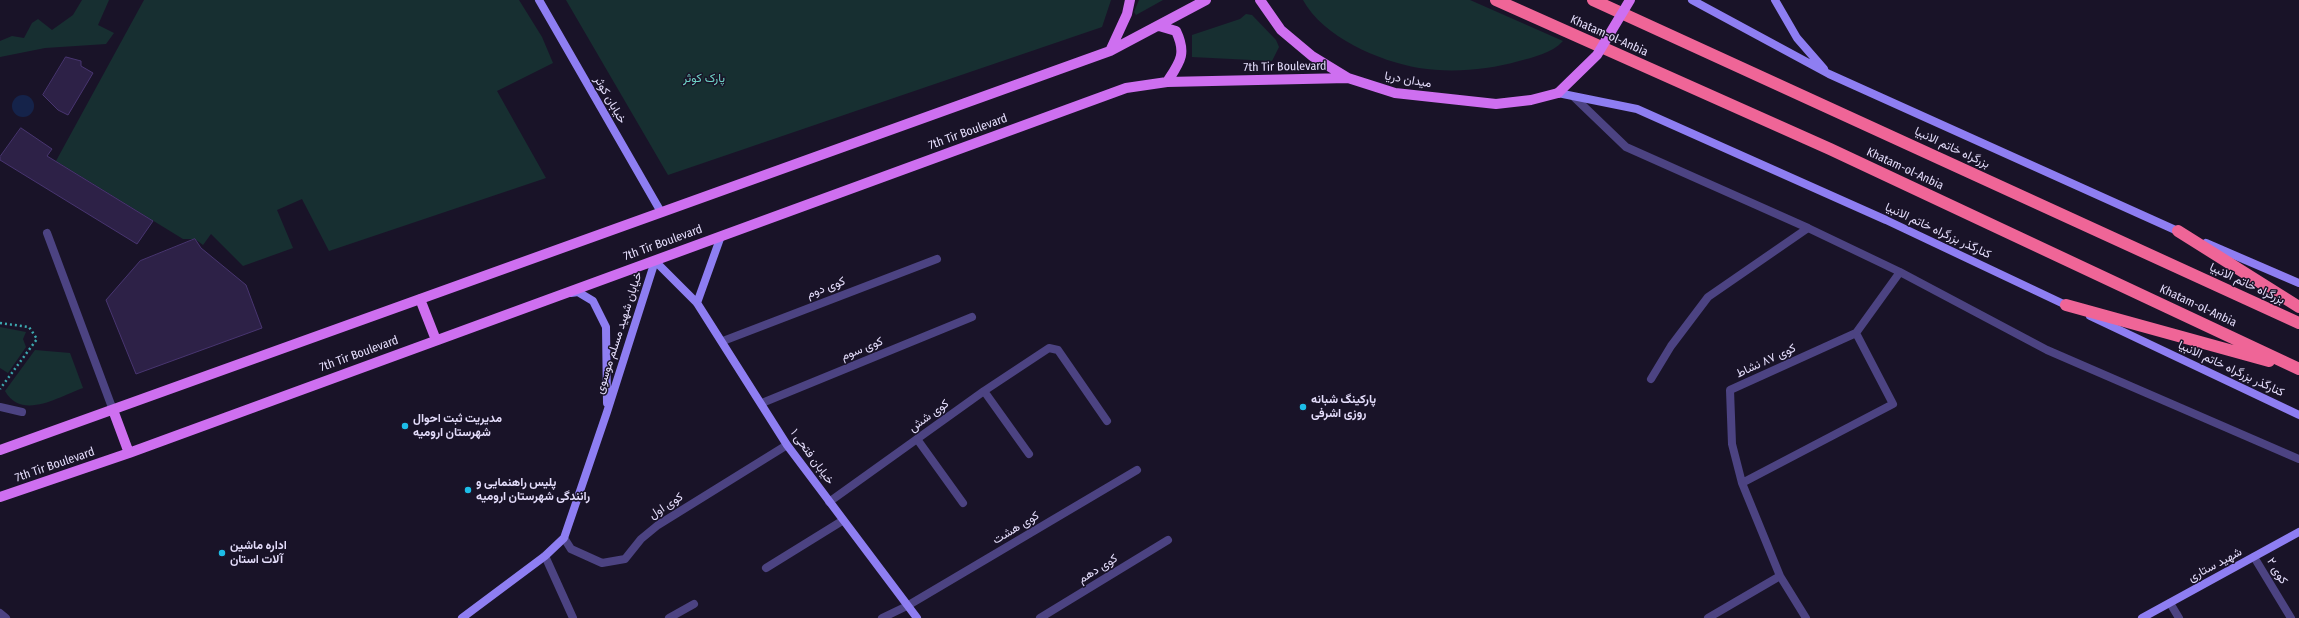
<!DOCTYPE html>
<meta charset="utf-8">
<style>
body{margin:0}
canvas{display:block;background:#191328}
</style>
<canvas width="2299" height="618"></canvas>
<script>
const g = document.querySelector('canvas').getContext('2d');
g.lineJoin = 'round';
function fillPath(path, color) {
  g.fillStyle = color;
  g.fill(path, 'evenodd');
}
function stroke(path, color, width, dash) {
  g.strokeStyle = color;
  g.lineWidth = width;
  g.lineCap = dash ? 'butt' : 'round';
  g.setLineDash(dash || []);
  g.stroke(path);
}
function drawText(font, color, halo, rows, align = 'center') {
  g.font = font + ' "Fira Sans Condensed",Vazirmatn,sans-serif';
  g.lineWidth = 3;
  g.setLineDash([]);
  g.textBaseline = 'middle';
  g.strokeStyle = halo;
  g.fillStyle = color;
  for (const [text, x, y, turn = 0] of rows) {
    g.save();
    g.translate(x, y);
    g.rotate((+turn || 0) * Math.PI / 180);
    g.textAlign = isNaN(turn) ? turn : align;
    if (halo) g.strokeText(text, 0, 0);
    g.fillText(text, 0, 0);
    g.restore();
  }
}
const green = new Path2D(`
 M82 0H109L98 25 114 33 106 44 45 48 0 57V41L12 36 24 38 32 23 38 19 52 30 73 15Z
 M144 0H519L542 37 553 63 497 91 546 178 329 251 302 199 277 210 293 248 243 266 211 234 203 245 195 239H183L56 161Z
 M566 0H1111L1102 27 668 175Z
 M1139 0H1163L1136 15 1134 12Z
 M1303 0H1470L1563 41C1552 53 1534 57 1519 61 1487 70 1452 73 1419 68 1379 61 1323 37 1303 0Z
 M1246 14 1252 15 1276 40 1279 47 1272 61 1192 57V35L1240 19Z
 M0 327 26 332 23 339 26 347 8 373 0 368Z
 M35 350 70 353 83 388C60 396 22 421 5 391Z`);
const water = new Path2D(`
 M12 106a11 11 0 1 1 22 0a11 11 0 1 1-22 0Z`);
const building = new Path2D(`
 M66 57 81 61V66L93 73 68 115 58 110 43 95Z
 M21 128 52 149 47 156 153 221 137 244 0 160V157Z
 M195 239 201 248 246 285 262 328 136 374 106 300 140 261Z`);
const path = new Path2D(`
 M0 323 29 327 37 339 0 389`);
const lane = new Path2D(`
 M47 233 113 410
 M0 407 22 412`);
const street = new Path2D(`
 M1574 97 1626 147 1808 228 1900 272 2047 350 2299 459
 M723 341 937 259
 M1651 379 1671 346 1708 297 1808 228
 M984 391 1029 454
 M762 403 972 317
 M917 439 963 503
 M1742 483 1893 404 1856 333
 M829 502 984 391 1049 348 1058 350 1107 421
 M564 538 571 549 602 563 625 559 641 539 658 525 787 445
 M545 556 573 618
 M2254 557 2291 618
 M766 568 842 521
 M2170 603 2179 618
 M0 613 6 618
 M669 618 694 604
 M882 618 907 606 1137 470
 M1040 618 1168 540
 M1708 618 1780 576
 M1806 618 1780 576 1742 483 1732 444 1730 390 1856 333 1900 272`);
const secondary = new Path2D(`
 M539 0 661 212
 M1692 0 1829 74 2182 233
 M1775 0 1797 38 1824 69
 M1558 93 1637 109 1886 220 2070 307
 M2206 243 2299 283
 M571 293 578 292 593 301 606 327 607 403
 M697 303 721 236
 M2090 316 2299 415
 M462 618 545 556 564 538 607 412 655 261 697 303 787 445 917 618
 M2142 618 2299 532`);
const primary = new Path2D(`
 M1260 0 1281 30 1312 56 1348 78 1395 93 1496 104 1531 100 1558 93
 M1159 26 1176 31C1187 54 1180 62 1167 82
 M1110 51 1127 14 1130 0
 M420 299 436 340
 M113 410 129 453
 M0 450 1110 51 1206 0
 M0 497 129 453 1126 88 1167 82 1348 78`);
const highway = new Path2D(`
 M1496 0 1830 149 2299 369
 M1593 0 2299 323
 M2178 231 2299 307
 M2066 305 2269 361`);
const primaryBridge = new Path2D(`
 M1558 93 1597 55 1630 0`);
const markers = [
 [1303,407,4,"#1dbde8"],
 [405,426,4,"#1dbde8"],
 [468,490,4,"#1dbde8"],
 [222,553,4,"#1dbde8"]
];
const streetNames = [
 ["Khatam-ol-Anbia",1609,36,24],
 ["7th Tir Boulevard",1285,67,-1],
 ["میدان دریا",1408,80,10],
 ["خیابان کوثر",610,100,60],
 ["7th Tir Boulevard",968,132,-20],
 ["بزرگراه خاتم الانبیا",1952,148,25],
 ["Khatam-ol-Anbia",1905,169,25],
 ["کنارگذر بزرگراه خاتم الانبیا",1938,231,25],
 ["7th Tir Boulevard",663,243,-20],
 ["بزرگراه خاتم الانبیا",2247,284,25],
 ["کوی دوم",826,288,-21],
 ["Khatam-ol-Anbia",2198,306,25],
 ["خیابان شهید مسلم موسوی",619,333,-72],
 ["کوی سوم",862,349,-22],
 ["7th Tir Boulevard",359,354,-20],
 ["کوی ۸۷ نشاط",1766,361,-25],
 ["کنارگذر بزرگراه خاتم الانبیا",2231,369,25],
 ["کوی شش",929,416,-36],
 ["خیابان فتحی ۱",812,457,54],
 ["7th Tir Boulevard",55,465,-19],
 ["کوی اول",666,506,-33],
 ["کوی هشت",1016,528,-31],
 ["شهید ستاری",2215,565,-28],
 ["کوی دهم",1098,569,-32],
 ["کوی ۲",2277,571,59]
];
const parkNames = [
 ["پارک کوثر",704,79]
];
const poiNames = [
 ["پارکینگ شبانه",1311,400],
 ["روزی اشرفی",1311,414],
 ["مدیریت ثبت احوال",413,419],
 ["شهرستان ارومیه",413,433],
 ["پلیس راهنمایی و",476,483],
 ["رانندگی شهرستان ارومیه",476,497],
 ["اداره ماشین",230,546],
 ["آلات استان",230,560]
];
fillPath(green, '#172f31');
fillPath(water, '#15234a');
fillPath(building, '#2d2147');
stroke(building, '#483570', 1);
stroke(path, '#3da9af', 2.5, [2, 3]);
stroke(lane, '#4c4382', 8);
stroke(street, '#4c4382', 8);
stroke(secondary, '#8e7ef2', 8);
stroke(primary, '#ce6ff0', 10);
stroke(highway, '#ef6597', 12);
stroke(primaryBridge, '#ce6ff0', 10);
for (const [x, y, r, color] of markers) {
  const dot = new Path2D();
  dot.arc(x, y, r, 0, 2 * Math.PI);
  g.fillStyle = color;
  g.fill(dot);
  stroke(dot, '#191328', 1.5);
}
drawText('12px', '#e4ddfb', '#191328', streetNames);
drawText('12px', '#6fd5c7', '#191328', parkNames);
drawText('bold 12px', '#e4ddfb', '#191328', poiNames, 'left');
</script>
